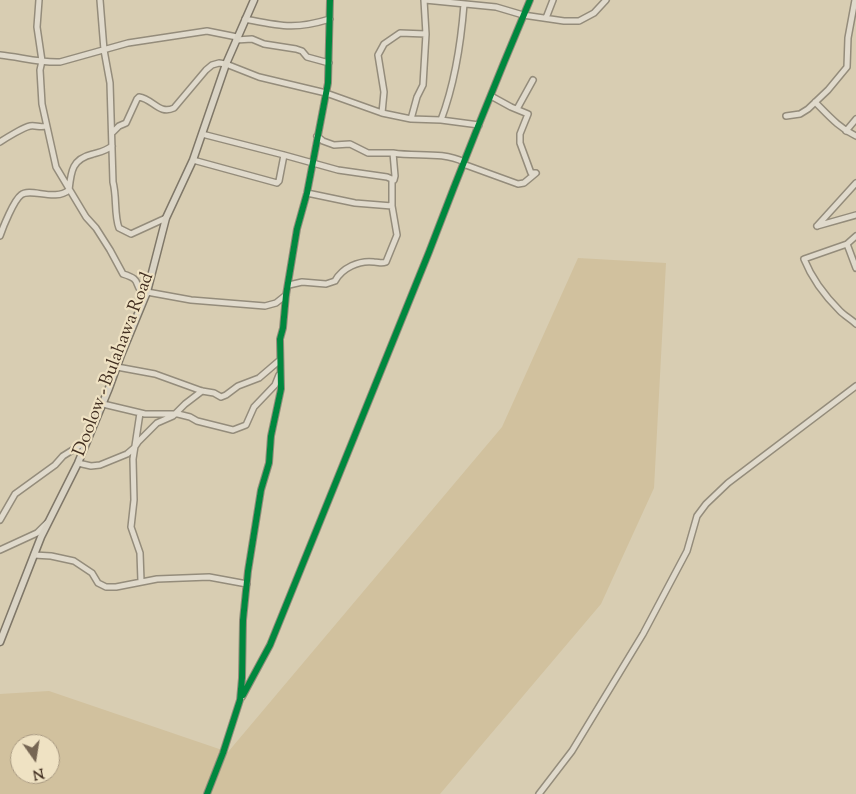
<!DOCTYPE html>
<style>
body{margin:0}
#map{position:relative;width:856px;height:794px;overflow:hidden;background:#d8cdb2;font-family:"Sorts Mill Goudy",serif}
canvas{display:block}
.north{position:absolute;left:10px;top:734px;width:50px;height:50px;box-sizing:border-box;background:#efe2c3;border:1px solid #a99a82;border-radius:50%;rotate:167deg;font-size:14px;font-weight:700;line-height:20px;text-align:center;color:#412e20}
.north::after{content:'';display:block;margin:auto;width:18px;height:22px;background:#766653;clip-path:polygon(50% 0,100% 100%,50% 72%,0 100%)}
</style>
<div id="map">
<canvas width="856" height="794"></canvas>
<div class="north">N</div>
</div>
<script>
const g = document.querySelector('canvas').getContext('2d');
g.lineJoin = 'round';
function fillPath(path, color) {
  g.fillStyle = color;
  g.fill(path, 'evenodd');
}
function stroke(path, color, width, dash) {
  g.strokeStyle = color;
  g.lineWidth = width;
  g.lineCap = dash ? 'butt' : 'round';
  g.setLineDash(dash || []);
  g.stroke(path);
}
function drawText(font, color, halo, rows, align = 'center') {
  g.font = font + ' "Sorts Mill Goudy",serif';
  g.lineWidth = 4.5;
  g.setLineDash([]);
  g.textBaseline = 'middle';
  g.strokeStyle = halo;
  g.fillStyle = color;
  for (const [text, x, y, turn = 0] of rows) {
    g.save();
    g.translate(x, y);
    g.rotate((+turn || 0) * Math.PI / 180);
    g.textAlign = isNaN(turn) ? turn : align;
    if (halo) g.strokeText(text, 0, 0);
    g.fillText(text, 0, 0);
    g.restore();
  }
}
const green = new Path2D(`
 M578 258 666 263 654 488 601 604 440 794H0V694L49 691 228 752 502 427ZM20 744H50V774H20Z`);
const minor = new Path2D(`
 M39 0 37 27 42 61 40 70 42 104 56 167 86 217 96 228 110 250 123 274C143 280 132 283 145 296
 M100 0 104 50 110 83 113 182C117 197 114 215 119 228L131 234 166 218
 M425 0 496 7 523 15 564 21H579L594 13 606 0
 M546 18 553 0
 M245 19C281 26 294 30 330 19
 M236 40 252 39 264 44 296 49 302 51 307 57 329 63
 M0 55C20 57 40 63 60 62L128 43 207 31 237 37
 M815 102C828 115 839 128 856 136
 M517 109 533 80
 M382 113 384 92 378 55 384 44 400 33 426 34
 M786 116 800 114 808 109 828 90 847 67 848 38 855 0
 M411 119 417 97 423 85 426 34 424 0
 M441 120C455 83 461 43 464 4
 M846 131 856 119
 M113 132 119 126 126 123 137 99 139 97C153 99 159 115 174 108L206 70 212 65 219 63 226 64 259 77 326 93 382 113 411 119 441 120 479 125
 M202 134 284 155
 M317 136 323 141 334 145 350 144 368 153H393
 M0 142C6 138 24 127 30 126 36 125 40 128 46 126
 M193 160 277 183 279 181 284 155 338 170 387 177 394 180 395 176 393 153C416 157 441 151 464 162
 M463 164 518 184 524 183 536 173H531L520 143V134L528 114 511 107 491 96
 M307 193 355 203 392 206V180
 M817 226 856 183
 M817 226 856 215
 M0 236C3 227 14 200 21 195 30 187 55 202 69 190 71 171 72 159 93 154 100 152 106 151 112 146
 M856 236 847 244 856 268
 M847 244 804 259C812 279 825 296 840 311 845 316 851 319 856 324
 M289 285 302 282 326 284 335 281C342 268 359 260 374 262 379 262 381 264 386 262L397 235 392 206
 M147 292 191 300 265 306 276 303 286 295
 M117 367 155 374 202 391 214 393 221 397 226 395 238 386 259 378 280 360
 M103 404 145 414H178L190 417 197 421 233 430 246 425 254 407 275 385 279 375
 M140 413 133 459 134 500 131 527 140 553 141 581
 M78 463 91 466 100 465 127 454 134 448 138 442 157 423 173 416 185 404 202 391
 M0 520 15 494 55 465 63 456 87 441
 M0 550 37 533 47 523
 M34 555 51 556 74 561 92 573 98 583 106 587H116L157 579 209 577 247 584
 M242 697 270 645 429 252C461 168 495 83 530 0
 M207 794 223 753 240 700 242 678 243 620 248 571 261 490 269 463 271 436 281 389 280 339 283 328 286 295 297 229 307 193 328 83 330 0
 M539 794 572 751 643 634 687 551 697 516 706 504 728 483 856 386`);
const major = new Path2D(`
 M0 642 41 537 78 463 109 388 121 355 147 292 166 218 193 160 226 64 254 0`);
const cycleway = new Path2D(`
 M243 695 270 645 429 252C461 168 495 83 530 0
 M207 794 223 753 240 700 242 678 243 620 248 571 261 490 269 463 271 436 281 389 280 339 283 328 286 295 297 229 307 193 328 83 330 0`);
const streetNames = [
 ["Doolow - Bulahawa Road",115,365,-69]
];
fillPath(green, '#d1c19e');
stroke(minor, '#948c7b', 8);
stroke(major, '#7f7768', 9);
stroke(minor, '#e0dacc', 5);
stroke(major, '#dad4c5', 6);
stroke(cycleway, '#00873e', 6);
drawText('18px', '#412e20', '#efe2c3', streetNames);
</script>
